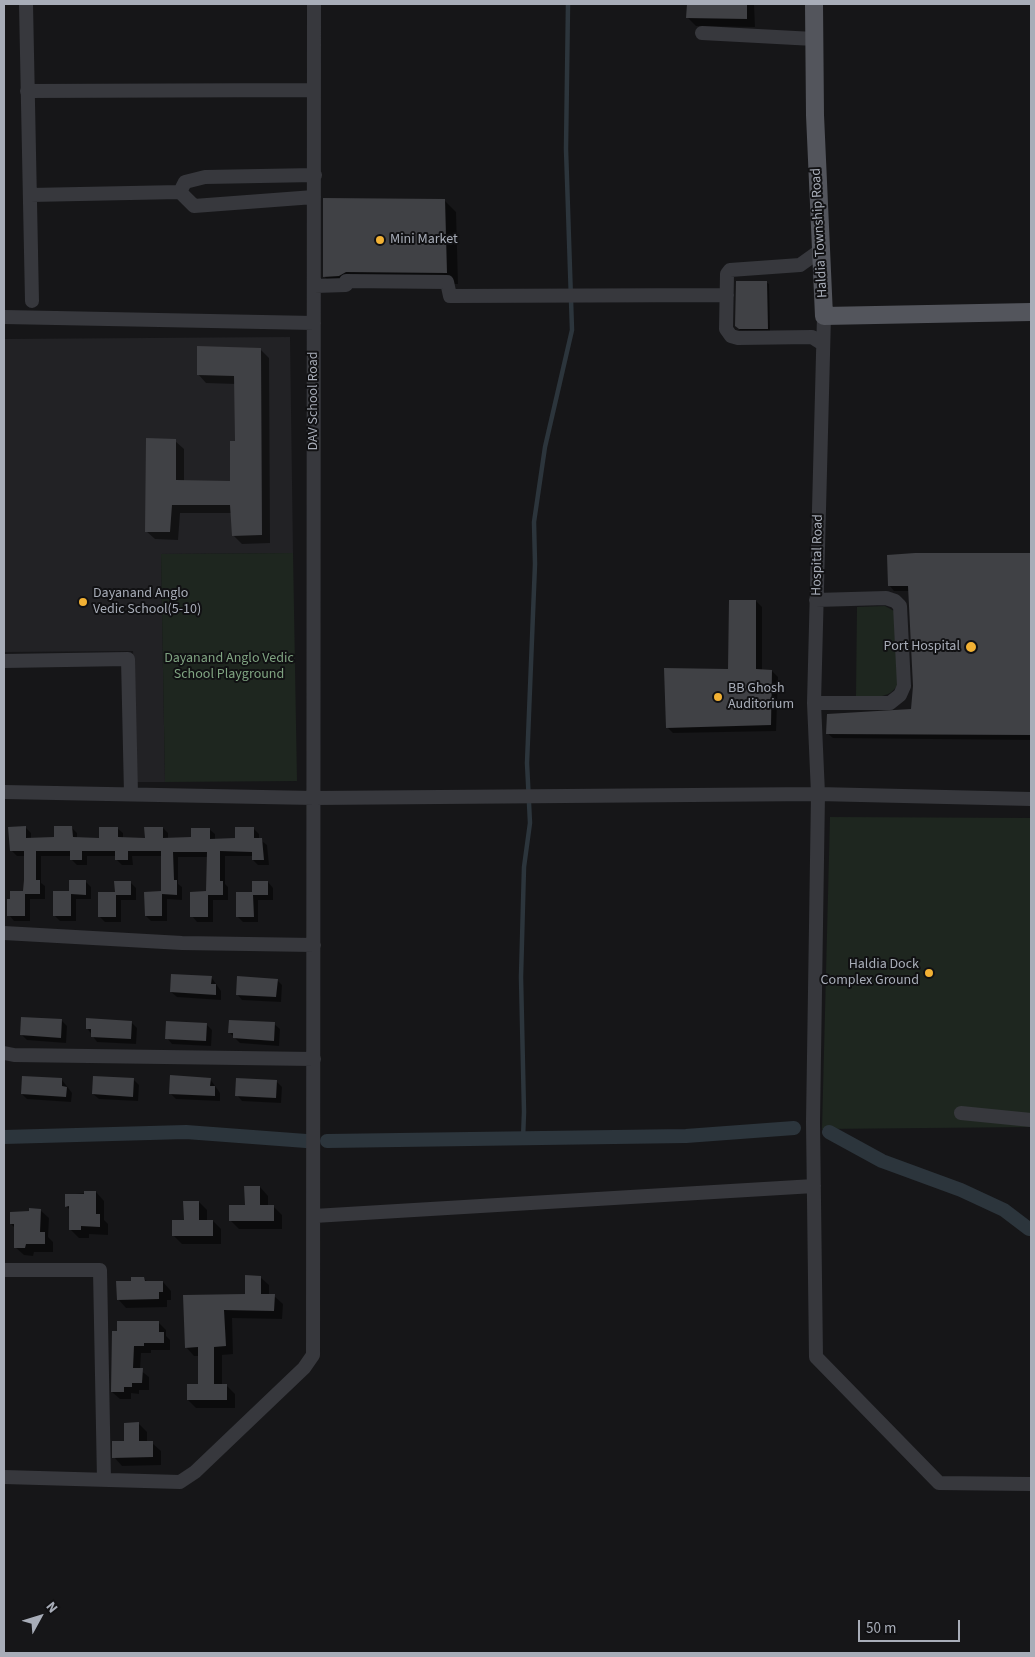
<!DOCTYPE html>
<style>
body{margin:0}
#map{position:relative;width:1035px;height:1657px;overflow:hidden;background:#161618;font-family:"Source Sans 3",sans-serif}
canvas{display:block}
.frame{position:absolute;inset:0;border:5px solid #a8adb8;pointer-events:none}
.north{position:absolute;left:15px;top:1592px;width:50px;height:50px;-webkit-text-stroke:4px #111113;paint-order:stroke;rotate:51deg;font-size:14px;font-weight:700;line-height:20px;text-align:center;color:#a8adb8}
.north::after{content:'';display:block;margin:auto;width:18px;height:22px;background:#a8adb8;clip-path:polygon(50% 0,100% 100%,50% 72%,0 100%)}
.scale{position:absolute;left:858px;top:1620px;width:102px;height:22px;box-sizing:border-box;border:2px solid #a8adb8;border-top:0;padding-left:6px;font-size:15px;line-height:18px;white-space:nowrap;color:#a8adb8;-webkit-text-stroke:4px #111113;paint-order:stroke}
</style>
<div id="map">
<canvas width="1035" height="1657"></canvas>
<div class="frame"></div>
<div class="north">N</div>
<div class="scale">50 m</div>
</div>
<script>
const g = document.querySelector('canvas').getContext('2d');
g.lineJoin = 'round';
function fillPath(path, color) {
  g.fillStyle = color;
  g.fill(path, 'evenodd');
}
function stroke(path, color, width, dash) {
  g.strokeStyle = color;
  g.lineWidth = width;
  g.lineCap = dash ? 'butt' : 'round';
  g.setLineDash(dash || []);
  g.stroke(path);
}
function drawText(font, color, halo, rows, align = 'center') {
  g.font = font + ' "Source Sans 3",sans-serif';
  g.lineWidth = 4;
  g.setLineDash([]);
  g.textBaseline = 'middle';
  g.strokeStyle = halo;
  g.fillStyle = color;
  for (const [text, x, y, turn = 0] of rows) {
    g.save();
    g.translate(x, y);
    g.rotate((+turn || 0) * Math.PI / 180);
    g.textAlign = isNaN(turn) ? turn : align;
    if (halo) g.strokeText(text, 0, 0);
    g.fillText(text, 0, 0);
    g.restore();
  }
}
const built = new Path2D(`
 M290 337 293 553 161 554 165 782H136L133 651 4 652V339Z`);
const green = new Path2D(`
 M293 553 297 781 165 782 161 554Z
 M885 606 894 611 899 683C888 701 875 696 856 696L857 607Z
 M830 817 1031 818V1127L822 1129Z`);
const shadow = new Path2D(`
 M688 4H754L755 27 696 26 688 18Z
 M445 201 456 212 458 284 358 283 335 288 324 276Z
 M766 282 769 284 770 331 740 330 738 328Z
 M260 349 269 358 270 543 242 544 233 535 232 513H180L178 540 155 539 146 531 175 441 184 449V481L231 482 236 442V384L206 383 198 374Z
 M915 554H1031V740L833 738 827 733 912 710 914 686 910 591H894L889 585Z
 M756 601 762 607V671H772L778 677 776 731 673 733 667 727 729 670Z
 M26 828 31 833V839H55L72 828 77 833V839H100L117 828 123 833V839H146L163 828 168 833V839H192L209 829 215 834V840H237L253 828 259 834V839L267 845 269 865H258L253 860V856H225V884L228 887V900H213V922H197L192 916 207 893 208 857H178V884L182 887V900L167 899V921H151L146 916 162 893V856H132L133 865H122L116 859V856H87V865H77L71 859V856H41V883L45 886V899H30V921H14L9 915 24 892 25 856H17L11 850Z
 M85 881 91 887V899H76V921H60L55 916 71 893Z
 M130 882 136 888V900H121V922H105L100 917 116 894Z
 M268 882 273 888V900H258V922H243L237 916 253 893Z
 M211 977 221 991V1000L177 997 171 992Z
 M277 980 282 985 281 1002 242 1000 237 994Z
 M62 1021 67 1026 66 1043 27 1040 22 1035Z
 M131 1022 137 1028 136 1044 97 1042 87 1028Z
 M206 1024 212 1030 211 1046 172 1044 167 1038Z
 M274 1024 280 1029 279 1046 240 1043 229 1032Z
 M133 1079 139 1085 138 1101 99 1099 93 1094Z
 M210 1079 220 1093V1101L176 1099 170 1093Z
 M62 1080 72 1093 71 1102 27 1099 22 1094Z
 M276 1081 282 1087 281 1103 242 1101 237 1095Z
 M260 1187 268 1196V1206H273L282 1215V1229H239L231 1221 246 1206Z
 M96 1192 104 1201V1220L108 1224V1235L89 1234V1238H79L70 1229V1210L66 1206V1195Z
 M199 1202 207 1210V1221H213L221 1229V1244H182L173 1235Z
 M40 1210 49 1218 48 1237 53 1242V1252H34L33 1256 24 1255 15 1247V1228L11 1224Z
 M260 1277 269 1285V1296H274L283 1304 282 1319 232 1318 233 1354 222 1355V1385H226L235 1394V1408H196L188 1400 200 1385 199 1356H194L186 1347 184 1296H247Z
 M144 1279 148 1282H163L171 1291V1300H167V1307L126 1308 118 1299 132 1282Z
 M159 1323 166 1330V1336L170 1340V1350H151V1353H141L140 1370 149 1377V1390H139V1394L131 1393V1399H120L112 1392 113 1332Z
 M139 1424 147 1432V1443H152L161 1451V1465L122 1466 114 1457Z`);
const stream = new Path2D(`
 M523 1139 524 1112 521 977 524 867 530 823 527 763 535 564 534 522 545 447 572 330 566 149 568 4`);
const canal = new Path2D(`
 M829 1132 882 1161 961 1190 1004 1210 1029 1229
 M4 1137 186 1132 306 1141
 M327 1141 686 1136 794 1128`);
const building = new Path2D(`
 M687 4H747V19L686 18Z
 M323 198 445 199 447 273 346 272 339 276 323 277Z
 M736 281H767L768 329H739L735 326Z
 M197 346 261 348 262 535 232 536 230 505H172L170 532H145L146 438 176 439V480L230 481V441H235L234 376 197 375Z
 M915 553H1031V735L826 734 827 714 911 709 913 686 908 586H888L887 555Z
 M729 600H756V669L772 670 771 725 666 728 664 668 728 669Z
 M26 826V838L54 837V826H72L73 837 99 838V827H118V837L145 838 144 827H163V838L191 837V828H210V839L235 838V827H254V838H262L264 860H252V852L220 851V881H223V895H208V917H190V892L206 891 207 852H173L174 880H177V895L162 894V916H145L144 892 161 891V851H128V860H115V851H82V860H70V851H36V880H40V894H25V916H7V899H10V891H23L24 880V851H10L8 827Z
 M69 880H86V895L71 894V916H53V891H69Z
 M114 881H131V895H116V917H98V892H115Z
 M252 881H268V895H253L254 917H236V892H252Z
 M171 974 212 976 211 984H216V995L170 992Z
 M237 976 278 979 276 997 236 995Z
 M21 1017 62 1019 61 1038 20 1035Z
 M86 1018 132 1021 131 1039 91 1037V1029H86Z
 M229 1020 275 1022 274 1041 233 1038V1033H228Z
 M166 1021 207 1023 206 1041 165 1039Z
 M170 1075 211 1078 210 1086H215V1096L169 1094Z
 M22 1076 62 1078V1086L67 1087 66 1097 21 1094Z
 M93 1076 134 1078 133 1097 92 1094Z
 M236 1078 277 1080 276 1098 235 1096Z
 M244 1186H260V1205H274V1221H229V1205H245Z
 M84 1191H96V1214H100V1227L81 1226V1230H69V1206L65 1207V1194H84Z
 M183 1201H199V1220H213V1236H172V1220H184Z
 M29 1208 41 1209 40 1232H45V1244H26L25 1248H14V1224H10V1212L29 1211Z
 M245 1275 261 1276V1294H275L274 1311 224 1310 226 1346 214 1347V1384H227V1400H187V1384H198V1347L185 1348 183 1295 245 1294Z
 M131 1277H144L145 1281H163V1292H159V1299L117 1300 116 1281H131Z
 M117 1321H159V1332H164V1343H144V1346H134L133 1368H143L142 1383H132V1387H124V1392H111L112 1331H117Z
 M139 1422V1441H153V1457L112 1458V1441H124V1423Z`);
const minor = new Path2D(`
 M26 4 32 301
 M702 33 814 39
 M27 91 314 90
 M180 192 194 206 314 197
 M30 195 180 192 185 182 205 177 315 175
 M821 250 800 265 730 270 727 274 726 329 731 336 738 338 812 337 823 344
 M315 286 346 285V281L447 282 450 296 727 295
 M824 316 814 703 818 794 813 1122 816 1357 939 1483 1031 1484
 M4 317 314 323
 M4 661 128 659 131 794
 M814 703H890L900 695 904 686 900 606 895 601 886 598 816 600
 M4 792 314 798 818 794 1031 799
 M4 933 182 943 314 945
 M4 1053 14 1055 314 1059
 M961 1113 1031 1120
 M314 1216 814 1186
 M4 1270H100L104 1480
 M4 1477 180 1482 195 1472 304 1368 313 1355 314 4`);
const major = new Path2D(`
 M814 4 815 115 824 316 1031 312`);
const markers = [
 [380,240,5,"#f2b134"],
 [83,602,5,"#f2b134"],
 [971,647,6,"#f2b134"],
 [718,697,5,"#f2b134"],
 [929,973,5,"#f2b134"]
];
const streetNames = [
 ["Haldia Township Road",820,233,-93],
 ["DAV School Road",314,401,-90],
 ["Hospital Road",818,555,-89]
];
const poiNames = [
 ["Mini Market",390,240],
 ["Dayanand Anglo",93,594],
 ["Vedic School(5-10)",93,610],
 ["Port Hospital",960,647,"right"],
 ["BB Ghosh",728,689],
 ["Auditorium",728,705],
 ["Haldia Dock",919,965,"right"],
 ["Complex Ground",919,981,"right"]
];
const parkNames = [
 ["Dayanand Anglo Vedic",229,659],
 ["School Playground",229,675]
];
fillPath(built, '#222225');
fillPath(green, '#1e261f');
fillPath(shadow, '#0007');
stroke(stream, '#2c353c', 4.5);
stroke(canal, '#2c353c', 14);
fillPath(building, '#404145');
stroke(minor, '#37383d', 14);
stroke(major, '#53555c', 18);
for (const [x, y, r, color] of markers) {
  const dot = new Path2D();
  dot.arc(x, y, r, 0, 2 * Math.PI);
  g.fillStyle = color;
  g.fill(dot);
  stroke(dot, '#111113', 2);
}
drawText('14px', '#a8adb8', '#111113', streetNames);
drawText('14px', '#a8adb8', '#111113', poiNames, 'left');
drawText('14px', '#7fa381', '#111113', parkNames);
</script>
